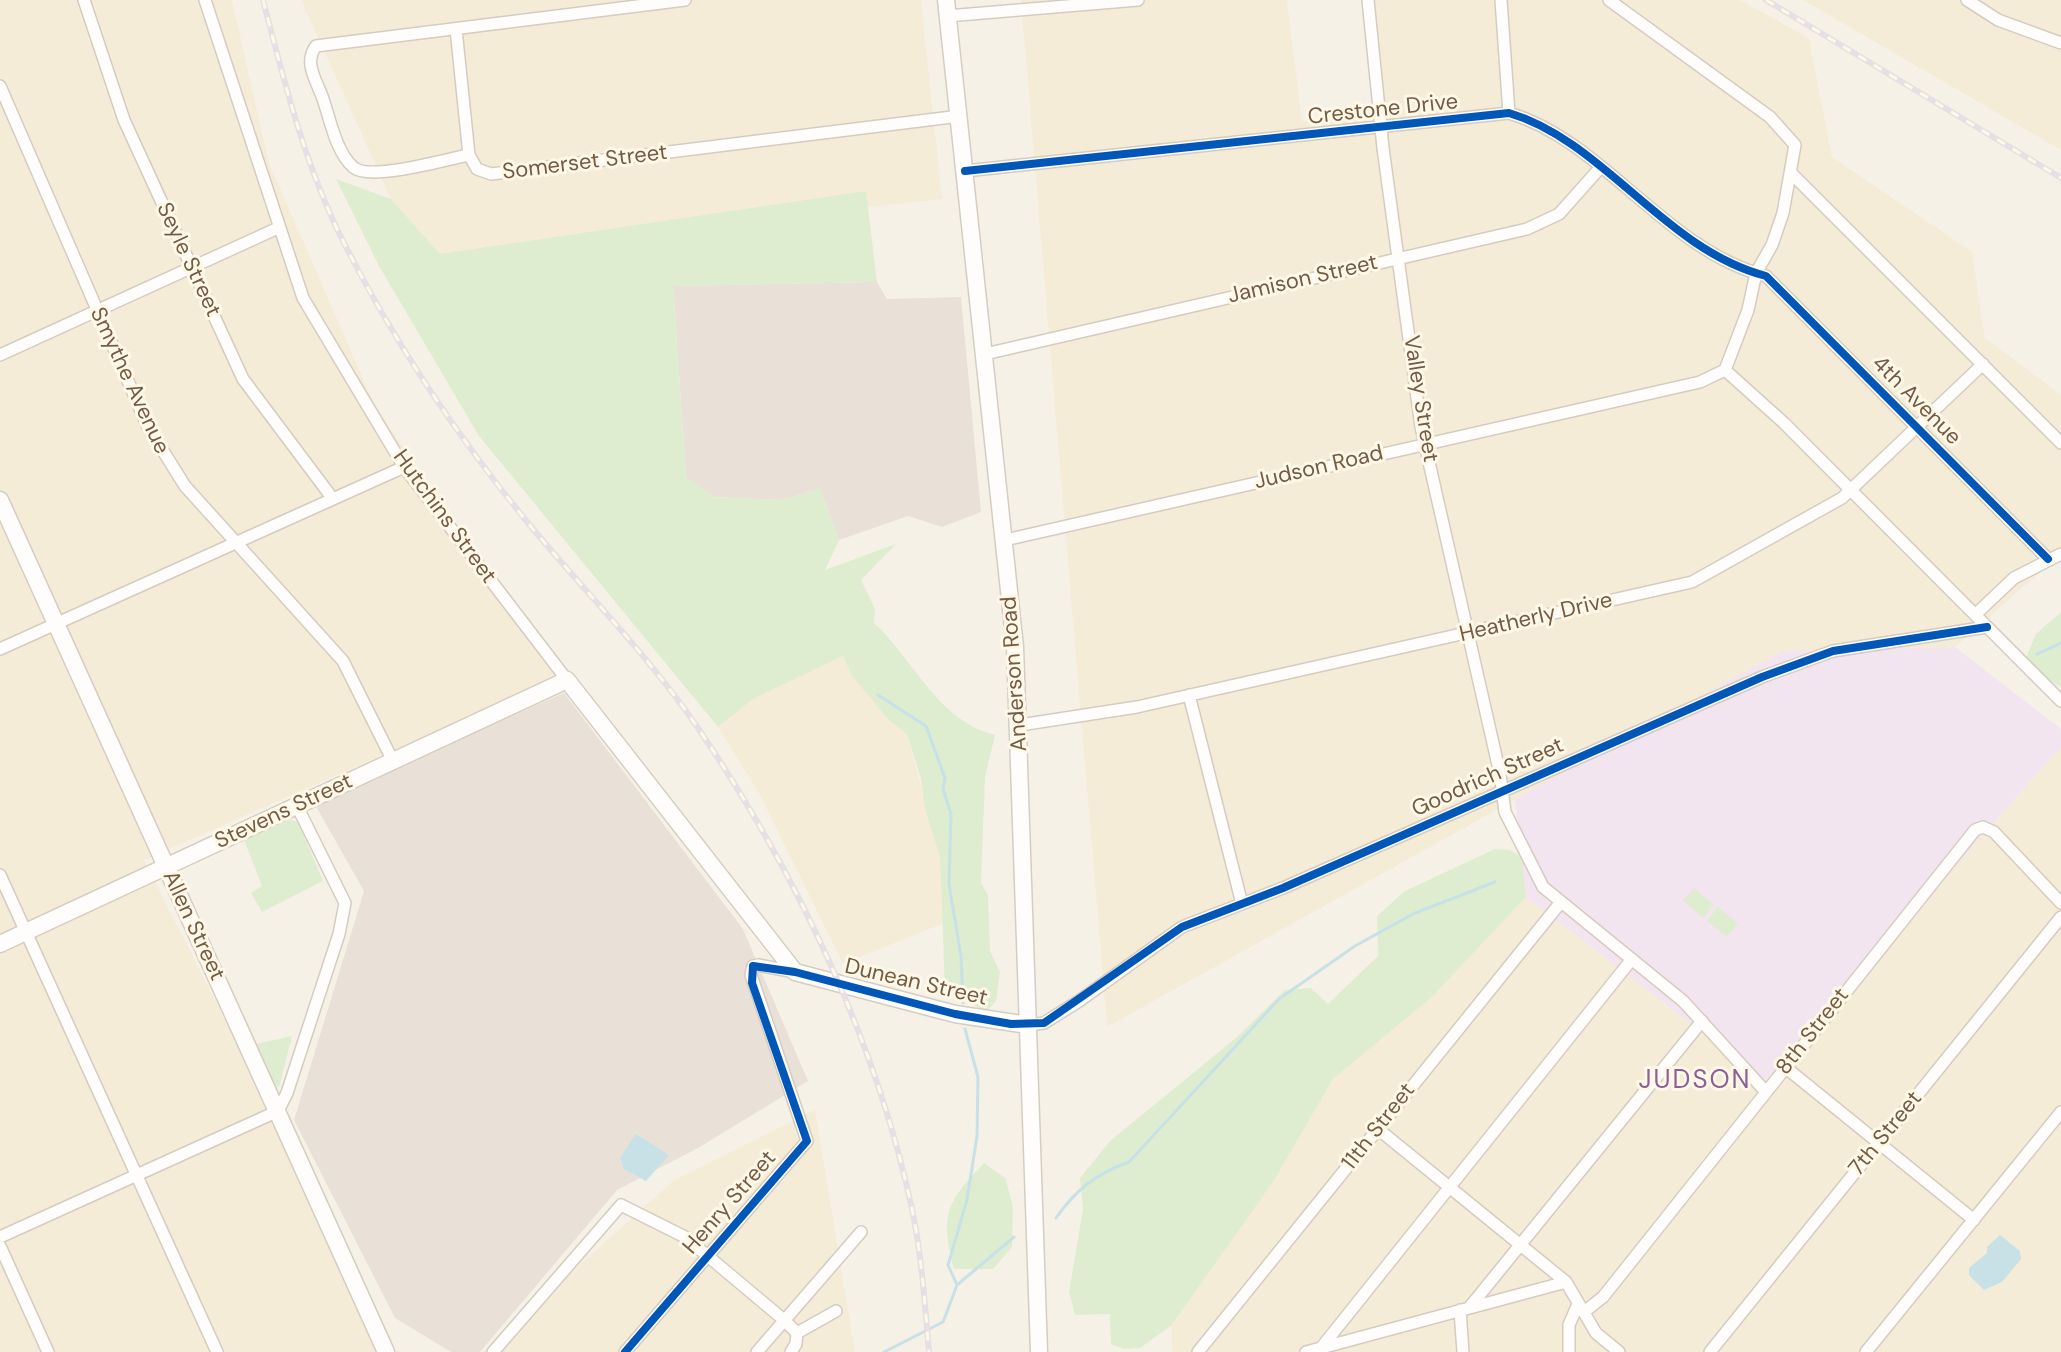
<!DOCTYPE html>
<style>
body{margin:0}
canvas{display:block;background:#f6f1e6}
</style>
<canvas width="2061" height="1352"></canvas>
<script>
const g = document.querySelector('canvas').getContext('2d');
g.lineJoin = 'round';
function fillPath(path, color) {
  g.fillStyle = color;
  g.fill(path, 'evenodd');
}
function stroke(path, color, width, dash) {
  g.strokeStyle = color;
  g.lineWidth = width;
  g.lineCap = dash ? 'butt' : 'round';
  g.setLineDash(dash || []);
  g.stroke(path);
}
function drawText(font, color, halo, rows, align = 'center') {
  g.font = font + ' "DM Sans",sans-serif';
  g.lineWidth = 6;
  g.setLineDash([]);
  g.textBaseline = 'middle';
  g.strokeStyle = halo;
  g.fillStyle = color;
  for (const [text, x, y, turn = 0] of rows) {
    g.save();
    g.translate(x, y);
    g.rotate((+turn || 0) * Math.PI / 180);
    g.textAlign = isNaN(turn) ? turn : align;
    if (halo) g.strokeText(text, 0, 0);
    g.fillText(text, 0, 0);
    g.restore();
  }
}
const residential = new Path2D(`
 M0 0H232L269 163 375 406 560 677 144 860 392 1350 404 1352H0Z
 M301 0H921L942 199 440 254 391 199Z
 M1021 0H1287L1302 121 1373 113 1363 0H1740L1809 38 1832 157 1972 252 1985 338 2061 395V554L1955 647 1782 651 1107 1027Z
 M1803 0H2061V150Z
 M843 656 869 697 907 734 940 857 944 923 843 964 760 795 718 727 753 699Z
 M2061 747V1352H1172L1171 1326 1273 1182 1333 1079 1432 997 1526 897 1765 1081Z
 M815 1110 855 1352H483L673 1181Z`);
const industrial = new Path2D(`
 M877 282 887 299 961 297 981 512 942 527 908 516 839 540 820 489 780 500 713 497 686 477 673 286Z
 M564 693 743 929 808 1081 698 1148 617 1190 480 1352H451L395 1318 294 1120 364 891 314 803Z`);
const education = new Path2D(`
 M1955 647 2061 729V747L1765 1081 1526 897 1515 799 1782 651Z`);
const green = new Path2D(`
 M336 179 391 199 440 254 866 191 877 282 673 286 686 477 713 497 780 500 820 489 839 540 825 570 896 544 861 580 875 609 874 623C915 661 937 720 995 735L985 777 981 883 988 895 990 951 1000 972 996 1001 986 1012 945 989 940 857 925 809 921 779 907 734 889 720 852 676 843 656 753 699 718 727 479 436 379 266Z
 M2061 612V687L2023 665 2036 634Z
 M290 820 298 822 323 881 262 912 251 893 262 886 244 840Z
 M1495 849 1510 850 1522 858 1526 897 1432 997 1333 1079 1273 1182 1171 1326 1140 1348 1124 1349 1111 1344 1110 1314 1075 1315 1069 1292 1083 1209 1080 1178 1110 1141 1236 1038 1285 990 1311 988 1328 1004 1378 956 1377 916 1405 891Z
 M1694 888 1714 905 1703 918 1683 901Z
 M1718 907 1738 924 1727 937 1707 921Z
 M292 1036 279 1087 275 1086 256 1044Z
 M984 1163 1005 1178 1013 1206 1012 1247 993 1269H954C940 1214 946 1203 984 1163Z`);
const water = new Path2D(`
 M636 1134 669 1155 646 1181 624 1169 620 1158Z
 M2000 1235 2020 1251 2021 1259 2002 1282 1984 1290 1969 1275V1268L1987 1253V1247Z`);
const stream = new Path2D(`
 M2037 654 2061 643
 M878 695 926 726 945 778 943 789 951 814 949 884 961 956 963 1003
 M1056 1218C1076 1190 1095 1174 1129 1162L1279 999 1355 946 1415 913 1495 882
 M957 1285 948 1265 967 1200 977 1136 978 1077 965 1029
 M884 1352 943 1322 957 1285 1014 1237`);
const street = new Path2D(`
 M84 0 124 120 243 379 333 499
 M205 0 303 298 404 467 567 680
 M1368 0 1383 148 1421 427 1500 774 1505 812 1543 887 1683 1001 1766 1092
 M1501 0 1509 113
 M1609 0 1770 117 1795 145 1783 213 1772 245 1756 273 1748 310 1725 370
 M1967 0 1998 20 2061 43
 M947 16 1138 0
 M456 29 469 155
 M0 86 148 427 185 486 343 661 393 761
 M469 155C446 159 369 182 353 167 336 152 330 119 323 99 317 81 303 63 316 46L685 0
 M469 155 477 169 491 174 960 116
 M965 171 1509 113C1604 141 1665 250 1766 276L2048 559
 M1792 174 2061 443
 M985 354 1527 229 1559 214 1599 169
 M0 355 278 228
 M1725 370 1784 423 2061 701
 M1005 540 1700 382 1725 370
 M1976 614 2014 578 2061 554
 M0 649 404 467
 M1189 695 1242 904
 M1020 725 1137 707 1692 582 1842 498 1983 364
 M0 875 217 1352
 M1028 1025 1044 1023 1079 1001 1182 927 1283 888 1762 677 1833 651 1987 627
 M1785 1067 1974 1220
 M1378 1129 1566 1282 1596 1333 1619 1352
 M0 1237 278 1111 287 1093 339 934 345 903 297 806
 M0 1246 48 1352
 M1469 1308 1702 1021
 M1460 1310 1463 1352
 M1584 1312 1603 1297 1975 830 1983 827 1994 832 2061 903
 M797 1333 836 1311
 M1321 1348 1632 959
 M493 1352 621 1205 685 1237 784 1320 797 1333 796 1344 791 1352
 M625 1352 807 1141 751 975 753 966 758 965 795 972
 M757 1352 861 1232
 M1198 1352 1561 902
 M1306 1352 1566 1282
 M1569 1352V1325L1578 1304
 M1710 1352 2061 917
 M1866 1352 2061 1112`);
const secondary = new Path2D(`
 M946 0 1015 647 1039 1352
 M0 500 386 1352
 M0 944 567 680 795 972 955 1014 1028 1025`);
const rail = new Path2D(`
 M263 0C284 81 305 166 343 241 394 342 457 436 528 523 585 592 650 657 700 731 797 874 878 1045 913 1214 922 1259 925 1306 929 1352
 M1766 0 2061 178`);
const cycleway = new Path2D(`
 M965 171 1509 113C1604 141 1665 250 1766 276L2048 559
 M625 1352 807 1141 752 983 753 966 795 972 955 1014 1011 1024 1044 1023 1182 927 1283 888 1762 677 1833 651 1987 627`);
const streetNames = [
 ["Crestone Drive",1383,110,-6],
 ["Somerset Street",585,163,-7],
 ["Seyle Street",188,260,65],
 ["Jamison Street",1303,280,-13],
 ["Smythe Avenue",129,381,65],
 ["Valley Street",1420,399,81],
 ["4th Avenue",1916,401,45],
 ["Judson Road",1319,468,-13],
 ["Hutchins Street",444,517,54],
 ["Heatherly Drive",1536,618,-13],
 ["Anderson Road",1015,674,-94],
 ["Goodrich Street",1488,778,-24],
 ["Stevens Street",284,812,-25],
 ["Allen Street",193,926,65],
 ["Dunean Street",916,983,13],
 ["8th Street",1813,1032,-52],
 ["11th Street",1379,1127,-52],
 ["7th Street",1886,1134,-51],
 ["Henry Street",730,1203,-49]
];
const quarterNames = [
 ["JUDSON",1695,1081]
];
fillPath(residential, '#f5ecd8');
fillPath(industrial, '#e9e1d7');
fillPath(education, '#f3e5f0');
fillPath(green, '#deedcf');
fillPath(water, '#c7e1e7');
stroke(stream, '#c7e1e7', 3);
stroke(street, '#d5ccc1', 14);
stroke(secondary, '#d6cdc2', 19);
stroke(street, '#fefdfb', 11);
stroke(secondary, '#fefdfb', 16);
stroke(rail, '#e4e0e3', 6);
stroke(rail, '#fff8e6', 3, [9]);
stroke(cycleway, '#0057b8', 8);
drawText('22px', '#745b46', '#fff8e6', streetNames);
g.letterSpacing = '2px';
drawText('26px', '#8b6198', '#fff8e6', quarterNames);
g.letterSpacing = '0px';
</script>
